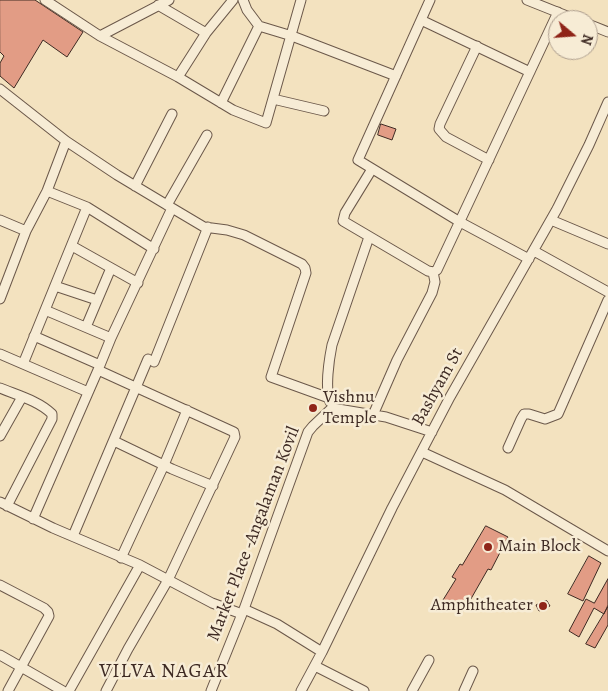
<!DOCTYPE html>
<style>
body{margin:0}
#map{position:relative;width:608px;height:691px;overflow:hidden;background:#f3e2bf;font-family:Alegreya,serif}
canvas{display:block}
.north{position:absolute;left:548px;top:10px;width:50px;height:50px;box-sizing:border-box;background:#f7ecd5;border:1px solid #ad9e8e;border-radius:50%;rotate:108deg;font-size:14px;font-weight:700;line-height:20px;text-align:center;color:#3e2a23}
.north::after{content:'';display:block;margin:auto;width:18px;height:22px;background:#8f2418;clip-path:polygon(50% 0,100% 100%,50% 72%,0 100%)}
</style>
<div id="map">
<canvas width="608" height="691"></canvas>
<div class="north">N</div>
</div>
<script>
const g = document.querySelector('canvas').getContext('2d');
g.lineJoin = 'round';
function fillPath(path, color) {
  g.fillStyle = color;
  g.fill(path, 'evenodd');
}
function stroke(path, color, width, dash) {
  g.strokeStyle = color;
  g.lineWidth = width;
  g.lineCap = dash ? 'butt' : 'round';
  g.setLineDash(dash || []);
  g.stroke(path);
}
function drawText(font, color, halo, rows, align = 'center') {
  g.font = font + ' Alegreya,serif';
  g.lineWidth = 5;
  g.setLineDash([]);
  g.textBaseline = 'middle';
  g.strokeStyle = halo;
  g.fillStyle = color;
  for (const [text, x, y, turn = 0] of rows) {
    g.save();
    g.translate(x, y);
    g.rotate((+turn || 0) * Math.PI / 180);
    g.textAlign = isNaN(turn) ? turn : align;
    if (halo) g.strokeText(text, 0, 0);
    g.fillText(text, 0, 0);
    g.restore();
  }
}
const building = new Path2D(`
 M0 0H35L83 32 67 57 43 40 14 88 0 76V63L4 56 0 52Z
 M381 124 396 129 392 140 378 135Z
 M486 526 508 537 491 570 488 569 464 611 443 600 456 579 452 577 460 564 462 565Z
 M589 556 601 563 583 601 568 594Z
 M608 579V605L604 614 594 608 579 637 569 631 586 599 594 603Z
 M547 601 550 606 539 611 536 605 542 602Z
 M608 607V625L595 648 586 644Z`);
const minor = new Path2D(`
 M45 0 100 36 178 77 233 110 266 123 301 0
 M243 0 247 10 259 26 292 36 396 76
 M430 0 358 160 460 222 529 259
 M527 0 577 20
 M158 5 206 33
 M421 20 530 72
 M588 24 608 32
 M100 36 169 0
 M477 46 440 124 439 129 446 137 489 160
 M178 77 206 33 233 0
 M0 89 66 141 117 175 172 208 204 227 227 230 244 235 302 264 305 268 306 273 271 377 329 398
 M273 99 324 111
 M221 103 259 26
 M372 169 345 213 343 221 428 271 433 272 437 270 558 12
 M135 186 172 114
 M47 191 87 207 154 249
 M167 205 207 135
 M0 220 26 231 47 191 66 141
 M551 220 608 244
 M72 246 138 283
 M534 251 608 292
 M55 286 97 300
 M0 299 26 231
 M45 310 111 338
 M86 327 111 268
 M34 336 100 365
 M0 354 88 392
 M154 362 208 227
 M23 364 87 207
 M98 370 111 338 172 208
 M0 388C17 395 39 401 52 414V419L7 506
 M330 402C325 388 329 360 332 345L369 237
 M373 415 397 360 432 293 435 282 433 272
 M0 436 22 397
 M114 441 172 469 213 486
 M508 448 521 419 524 414H529L545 419 558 414 608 300
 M422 452 505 490 608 551
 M0 502 53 528 140 565 212 603 242 614
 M33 519 98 370 234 432 235 437 168 580 128 649 106 691
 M73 536 148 359
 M121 558 164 465 187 410
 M0 585 44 608 48 612 49 616 8 691
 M244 609 277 624 322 652
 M0 655 63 691
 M315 666 364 691
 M69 691 140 565
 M211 691 244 609 308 432 313 426 332 408 386 417 432 432
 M301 691 322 652 392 508 450 397 557 209 589 145 608 102
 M412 691 429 660
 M464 691 473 671`);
const markers = [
 [313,408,5,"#8f2418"],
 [488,547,5,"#8f2418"],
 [543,606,5,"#8f2418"]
];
const streetNames = [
 ["Bashyam St",438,387,-61],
 ["Market Place -Angalaman Kovil",254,534,-69]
];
const poiNames = [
 ["Vishnu",323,398],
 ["Temple",323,419],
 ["Main Block",498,547],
 ["Amphitheater",533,606,"right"]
];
const quarterNames = [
 ["VILVA NAGAR",164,672]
];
fillPath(building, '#e29c85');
stroke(building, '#3e2a23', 1);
stroke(minor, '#6b584a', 11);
stroke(minor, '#f7ecd5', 9);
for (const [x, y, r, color] of markers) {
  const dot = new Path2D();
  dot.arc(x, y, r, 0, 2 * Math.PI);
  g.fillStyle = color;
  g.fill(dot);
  stroke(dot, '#f7ecd5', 2);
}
drawText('18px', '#3e2a23', '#f7ecd5', streetNames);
drawText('18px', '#3e2a23', '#f7ecd5', poiNames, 'left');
g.letterSpacing = '1px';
drawText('20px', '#3e2a23', '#f7ecd5', quarterNames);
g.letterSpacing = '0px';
</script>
